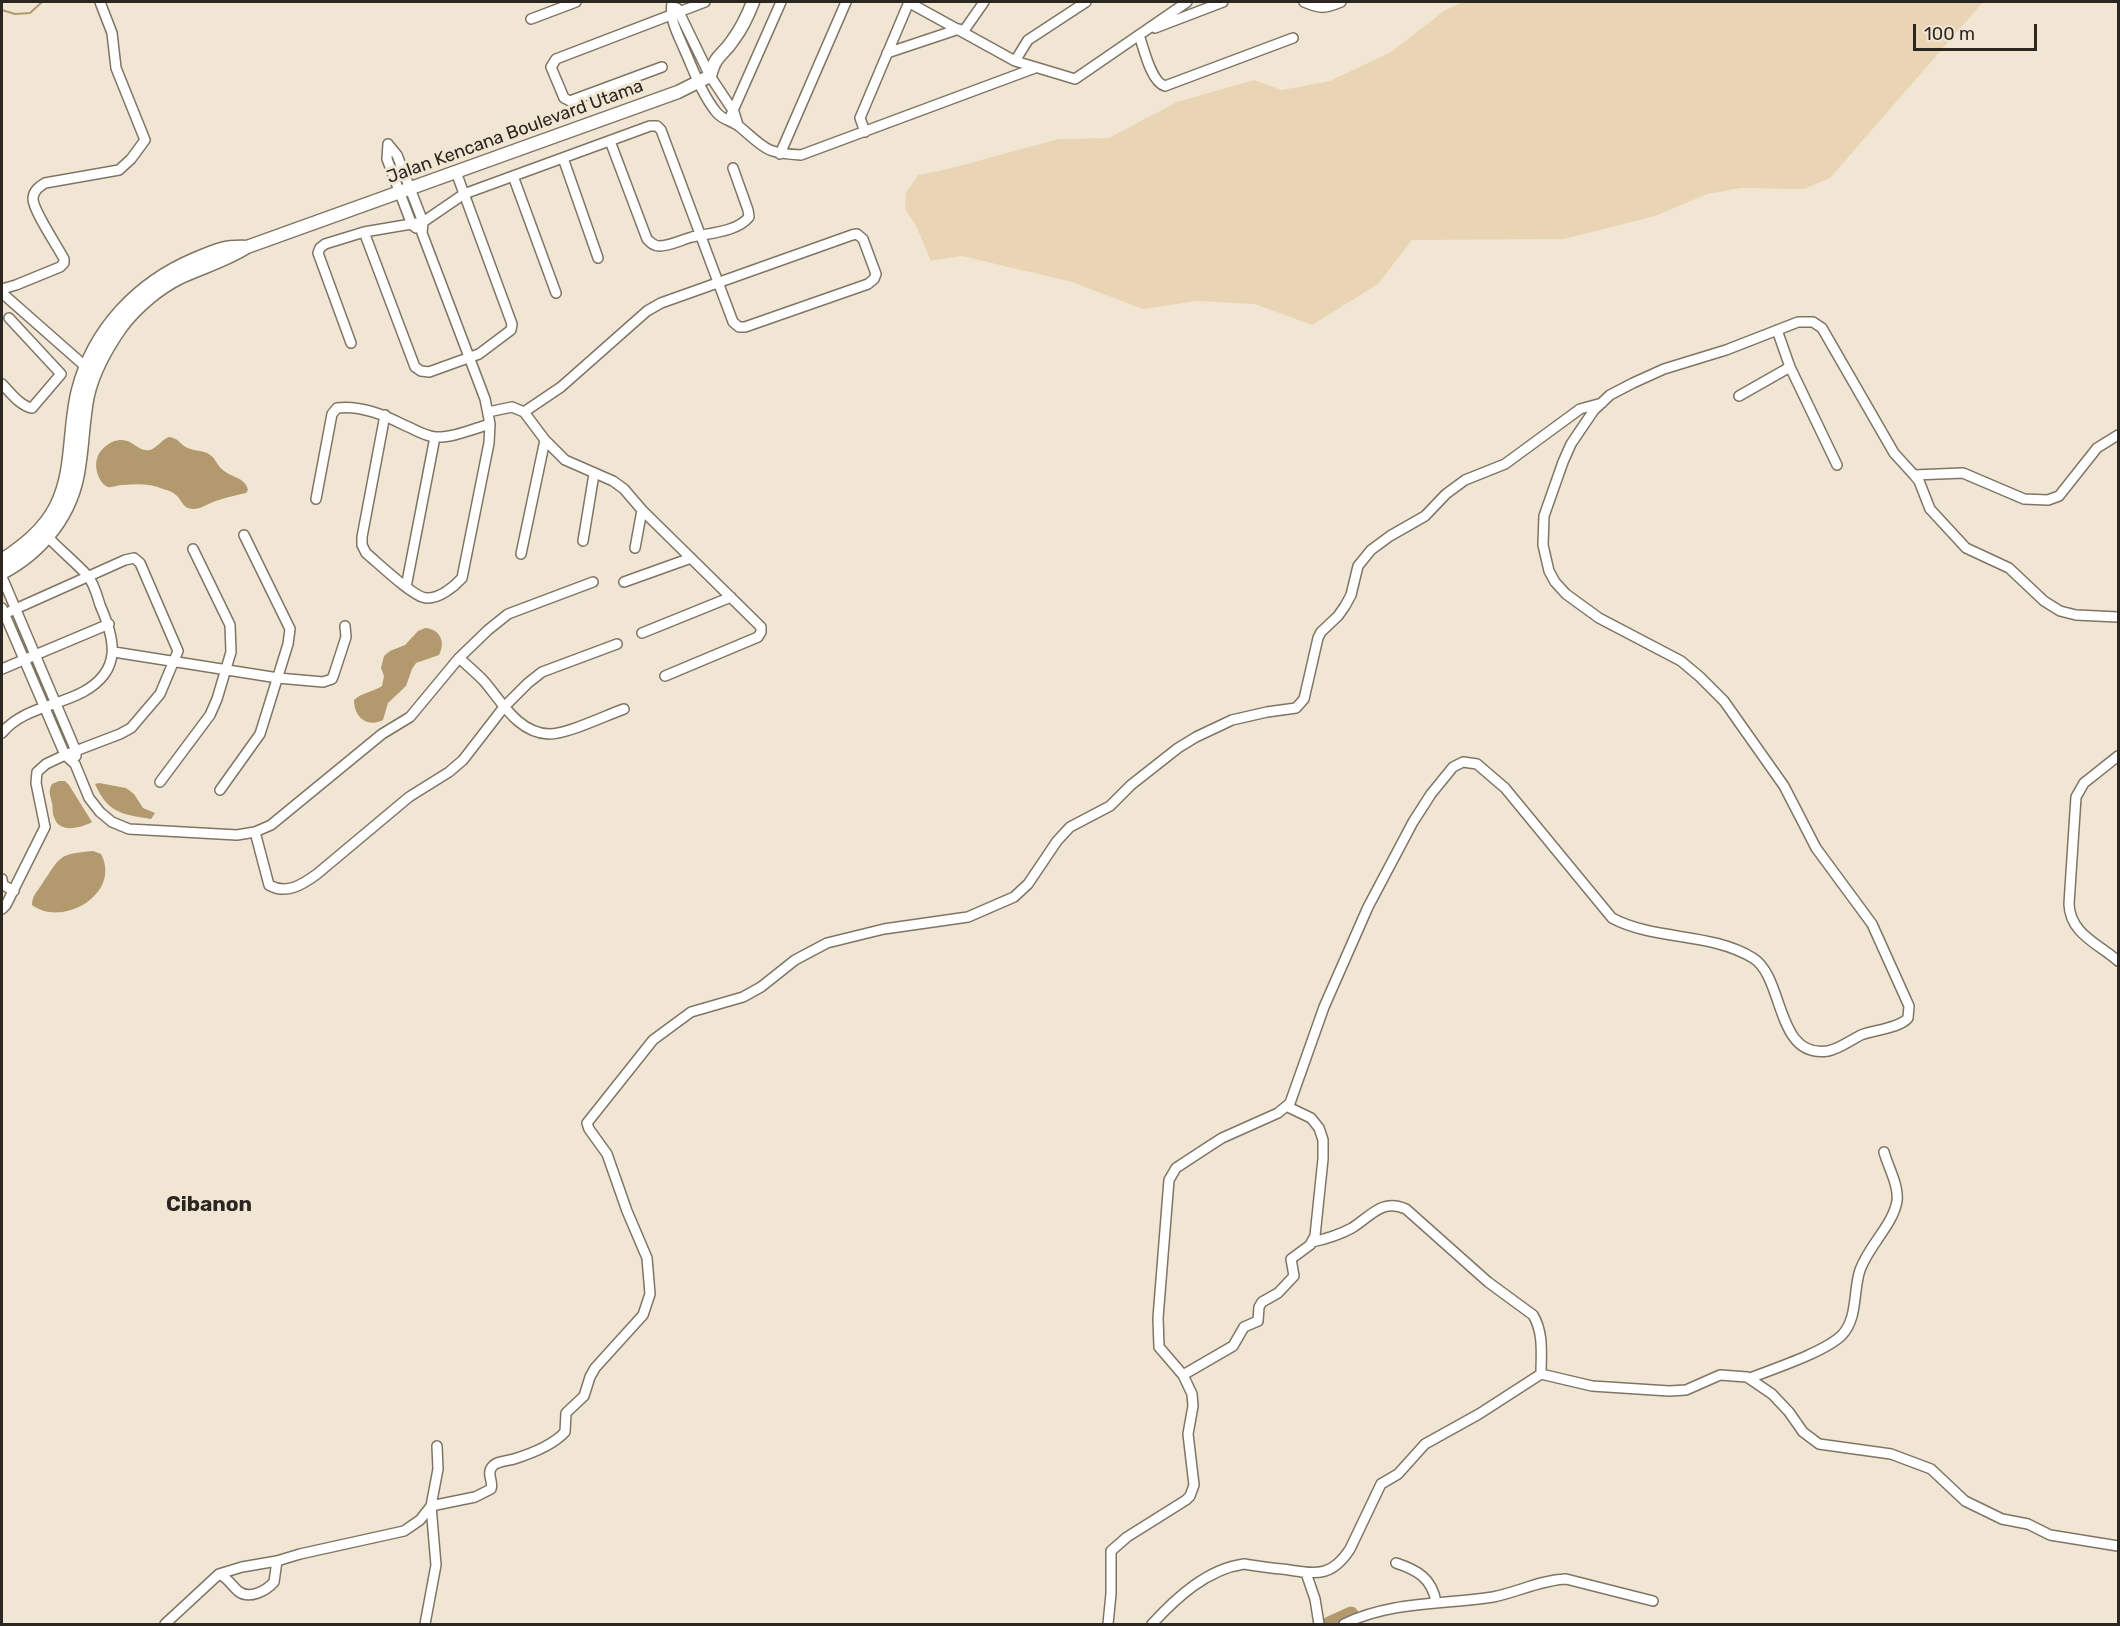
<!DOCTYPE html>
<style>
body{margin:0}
#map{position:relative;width:2120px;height:1626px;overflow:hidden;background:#f1e6d4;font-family:Rubik,sans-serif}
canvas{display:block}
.frame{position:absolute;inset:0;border:3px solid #2b2720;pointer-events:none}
.scale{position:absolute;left:1913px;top:24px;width:124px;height:27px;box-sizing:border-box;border:3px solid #2b2720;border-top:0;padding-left:8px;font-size:18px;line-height:21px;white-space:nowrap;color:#2b2720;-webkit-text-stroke:4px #f1e6d4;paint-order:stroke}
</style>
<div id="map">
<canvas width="2120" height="1626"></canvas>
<div class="frame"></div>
<div class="scale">100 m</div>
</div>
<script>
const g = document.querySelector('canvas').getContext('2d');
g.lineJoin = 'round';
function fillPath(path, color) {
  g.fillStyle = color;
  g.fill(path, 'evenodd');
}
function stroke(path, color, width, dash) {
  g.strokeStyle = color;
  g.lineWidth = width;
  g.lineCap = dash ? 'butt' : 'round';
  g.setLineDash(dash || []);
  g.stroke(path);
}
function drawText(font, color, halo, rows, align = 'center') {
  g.font = font + ' Rubik,sans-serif';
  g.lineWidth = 6;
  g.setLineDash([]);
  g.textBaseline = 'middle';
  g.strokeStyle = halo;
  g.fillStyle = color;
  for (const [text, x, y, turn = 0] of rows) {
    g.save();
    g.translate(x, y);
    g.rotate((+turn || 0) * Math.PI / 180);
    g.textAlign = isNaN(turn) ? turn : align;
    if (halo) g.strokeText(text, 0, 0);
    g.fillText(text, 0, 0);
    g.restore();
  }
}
const green = new Path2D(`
 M1463 2H1983L1830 178 1804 189 1741 188 1707 194 1655 216 1564 239 1412 240 1378 284 1312 325 1255 304 1197 301 1143 309 1072 282 962 256 931 261 916 226 905 209 906 193 918 175 948 169 1059 139 1109 138 1177 102 1254 80 1282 90 1330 81 1391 52 1444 11Z`);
const water = new Path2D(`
 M169 437C177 438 178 441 184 446 191 451 200 450 207 453 216 457 216 465 223 470 232 478 245 477 248 490L246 493C237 495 227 497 219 500 210 502 202 509 193 509 183 509 182 500 176 495 173 492 167 490 163 489 150 483 136 484 122 485 118 485 112 488 108 487 99 484 94 467 97 459 98 452 106 445 112 442 132 434 136 453 150 450 157 448 161 440 169 437Z
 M425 628C440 629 446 642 439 655L416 663 412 669 406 686 388 703 383 720C367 728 354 717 354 700 363 692 373 692 382 686L384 676 381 668 384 656 390 651 405 645 418 631Z
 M59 781H65L69 785 92 822C81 828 59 834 54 817 52 813 53 807 52 803 50 795 48 791 52 784Z
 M99 783 126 788 134 794 143 808 155 813 151 819C121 814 108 813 95 784Z
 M93 851 101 854C122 894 62 928 32 905 32 896 37 892 42 884 61 856 58 854 93 851Z`);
const stream = new Path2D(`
 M2 10 15 14 30 13 42 2`);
const river = new Path2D(`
 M1329 1624 1351 1614`);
const street = new Path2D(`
 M908 2 1015 61 1075 79 1187 2
 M1304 2C1321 9 1324 9 1341 2
 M672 3C669 20 678 34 685 51 694 71 702 95 717 113 723 120 733 121 740 127 766 149 765 153 801 155L1035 68
 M677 8 710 76 734 112 738 125
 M531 19 576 2
 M1155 28 1223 2
 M963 32 984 2
 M1142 33 1139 35C1144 49 1151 82 1165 86L1293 38
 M887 53 959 29
 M1015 61 1028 40 1086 2
 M662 67 570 101 564 98 551 67 556 59 705 2
 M731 115 781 2
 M865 132 860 118 909 2
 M610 141 647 239C651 243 654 246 659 246 670 246 681 240 692 237 709 233 737 232 749 217L748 210 733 168
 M388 144 387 159 412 225 416 228
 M780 154 846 2
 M563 158 598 258
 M513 176 556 293
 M364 232 415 367 421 371 429 372 479 354 511 330 512 324 456 172
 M2 289 16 285 60 267 64 263V259C58 247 32 209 33 198 34 190 39 187 45 183L119 170 131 159 145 140 116 68 112 33 100 2
 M2 293 86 367
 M1777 330 1790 367 1837 465
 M351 343 318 253 320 248 325 244 364 232 423 222 464 194 650 126H657L661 130 733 322 739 327H745L868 284 874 279 876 274 863 239 857 234 852 235 661 303 647 311 561 387 524 412
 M2 384C10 392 20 406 32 408L61 374 9 318
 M1739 396 1790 367
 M488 412 512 407 524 412 545 440 565 460 613 481 624 489 642 510 761 627V632L758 637 665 676
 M385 415 362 537V545L366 553C377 562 413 597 426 598 439 599 454 587 462 578L489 443 490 424 485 399 422 233 423 222 397 155 388 144
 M1914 475 1919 481 1930 509 1966 548 2009 568 2044 601 2060 611 2076 615 2118 617
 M316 499 332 414 337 408C359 405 385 415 404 425 414 429 424 436 435 437 452 438 473 429 490 424
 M583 541 594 474
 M635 548 642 510
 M521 554 545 440
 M2 577 76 751V756
 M624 582 691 558
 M406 587 435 437
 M2 608 65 755 75 764 89 798 100 812 112 822 129 829 237 835 255 832 271 825 382 734 410 717 459 658 488 630 508 614 593 582
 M2 615 125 560 134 558 140 563 178 651 160 694 131 728 120 734 65 755 46 764 37 772 36 783 45 827 6 905 2 909
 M642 633 731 597
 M114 652 278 678 323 682 332 679 334 674 346 637 345 626
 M459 658C467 665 475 672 483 680 501 700 517 733 549 734 568 734 604 716 624 709
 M2 669 109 624
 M2 733C21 709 57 706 83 692 123 670 115 639 100 605 97 595 94 583 87 575 75 562 60 550 48 537
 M2118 756 2084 783 2076 797 2069 904C2070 934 2099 944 2118 961
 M160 782 210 715 217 699 231 652 230 625 193 549
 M220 790 260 734 288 644 290 629 244 535
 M255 832 269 885C286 895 302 885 317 874L409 797 449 772 463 760 504 707 528 683 542 672 617 644
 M2 879 3 885 14 891
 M1312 1242C1326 1239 1339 1235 1352 1228 1370 1217 1382 1198 1406 1209L1488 1282 1533 1315C1544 1333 1541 1355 1541 1374
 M1183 1375 1233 1346 1244 1327 1258 1321 1259 1307 1262 1302 1278 1293 1294 1276 1291 1259 1310 1245 1315 1236 1323 1159V1140L1319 1128 1311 1118 1288 1107
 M1750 1378C1773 1369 1825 1352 1842 1335 1858 1318 1853 1291 1860 1270 1869 1245 1893 1225 1897 1201 1899 1185 1888 1167 1884 1152
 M1396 1563C1417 1570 1432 1578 1436 1602
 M1306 1573 1315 1599 1319 1624
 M219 1574C228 1578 231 1585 238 1591 249 1600 266 1591 274 1582L277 1561
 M165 1624 219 1574 242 1567 277 1561 300 1554 404 1531 420 1520 431 1506 475 1497 491 1489C494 1482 486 1474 492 1467 496 1461 508 1461 514 1459 530 1454 553 1445 565 1432L566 1413 584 1396 590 1377 595 1368 643 1315 650 1294 647 1258 627 1211 607 1154 589 1129 587 1123 653 1040 691 1012 743 997 761 987 795 960 827 943 884 929 968 917 1014 897 1028 884 1057 841 1070 827 1110 806 1131 785 1178 748 1196 737 1232 720 1267 712 1296 708 1304 699 1318 638 1321 632 1338 616 1345 606 1351 595 1358 566 1371 550 1390 536 1425 516 1446 494 1465 480 1505 464 1580 409 1602 403
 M425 1624 436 1565 431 1506 438 1469 437 1446
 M1108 1624 1111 1594V1551L1127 1537 1186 1500 1190 1496 1194 1485 1188 1434 1193 1406 1192 1394 1183 1375 1159 1347 1158 1318 1169 1180 1176 1168 1208 1147 1222 1138 1278 1113 1290 1103 1324 1007 1368 907 1413 822 1431 794 1453 767 1463 762 1477 764 1505 788 1612 918C1655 941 1711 932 1753 958 1785 978 1775 1059 1828 1051 1839 1049 1851 1040 1861 1035 1874 1030 1900 1028 1908 1018L1909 1006 1872 924 1816 848 1784 786 1724 701 1700 677 1681 661 1599 618 1566 594 1555 582 1549 571 1543 545 1544 516 1563 462 1571 444 1594 410 1610 395 1633 383 1664 369 1726 350 1798 322H1813L1822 328 1894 453 1914 475 1963 473 2024 499 2048 500 2059 496 2097 448 2118 435
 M1152 1624C1176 1598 1207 1569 1244 1564 1257 1566 1269 1568 1282 1569 1313 1573 1330 1580 1350 1549L1381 1484 1398 1474 1425 1444 1479 1414 1541 1374 1592 1386 1669 1391 1686 1390 1720 1375 1747 1377 1772 1394 1789 1412 1803 1432 1819 1444 1891 1454 1931 1469 1965 1501 2002 1519 2028 1524 2050 1535 2118 1546
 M1344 1624C1391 1601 1442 1605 1493 1597 1518 1592 1541 1580 1566 1579L1653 1601`);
const secondary = new Path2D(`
 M2 560C23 546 44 530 56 506 74 470 68 429 78 390 94 329 138 283 195 259 216 250 224 246 247 247
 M2 573C42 552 73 514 79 467 83 443 83 419 88 395 94 370 107 347 122 326 137 306 159 288 181 277 203 267 227 260 247 247L678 92 710 76C716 53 722 57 733 40 742 28 748 15 753 2`);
const streetNames = [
 ["Jalan Kencana Boulevard Utama",515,132,-20]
];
const quarterNames = [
 ["Cibanon",209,1205]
];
fillPath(green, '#e9d5b3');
fillPath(water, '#b2996e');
stroke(stream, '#b2996e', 2);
stroke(river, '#b2996e', 15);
stroke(street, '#7f7565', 12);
stroke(secondary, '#7f7565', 15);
stroke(street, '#fff', 9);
stroke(secondary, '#fff', 12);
drawText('18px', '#2b2720', '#f1e6d4', streetNames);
drawText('bold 21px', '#2b2720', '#f1e6d4', quarterNames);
</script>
